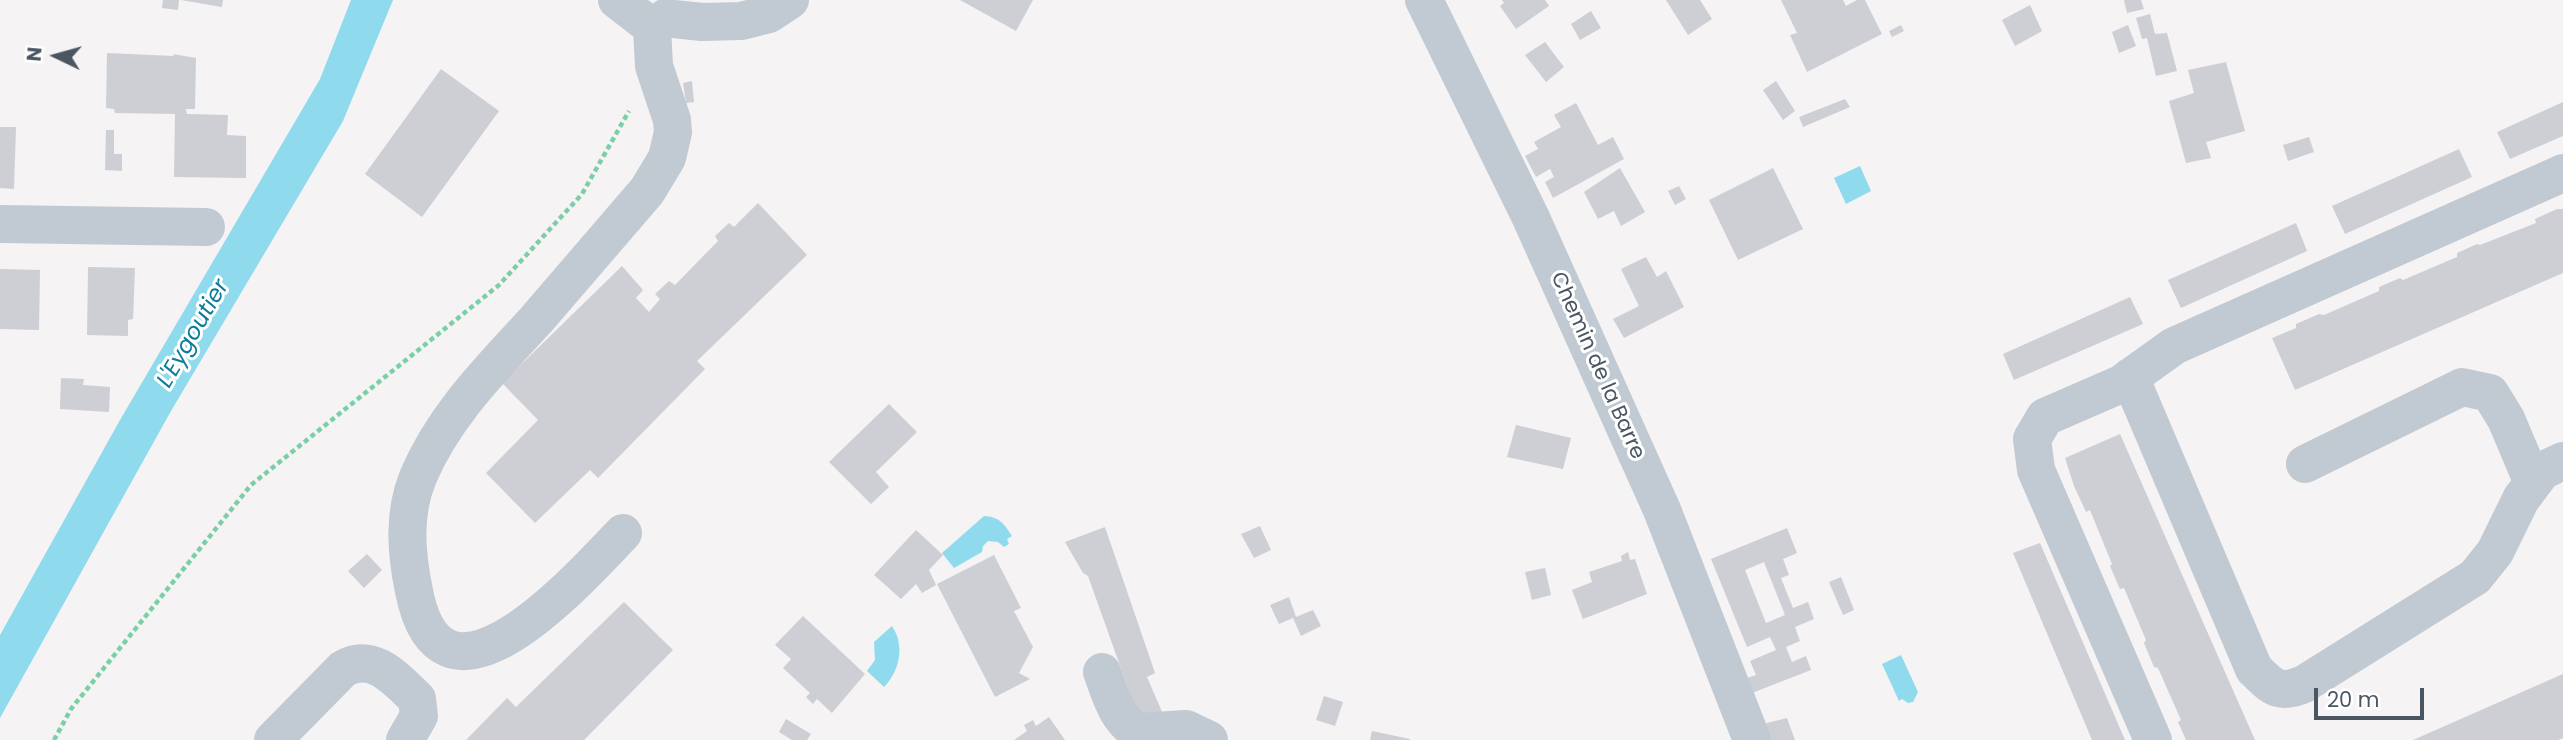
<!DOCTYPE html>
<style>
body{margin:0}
#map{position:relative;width:2563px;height:740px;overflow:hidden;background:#f5f3f3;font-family:Poppins,sans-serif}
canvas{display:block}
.north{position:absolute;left:21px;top:21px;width:70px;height:70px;-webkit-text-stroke:5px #fff;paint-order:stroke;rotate:275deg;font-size:19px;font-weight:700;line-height:28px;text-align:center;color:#4a5661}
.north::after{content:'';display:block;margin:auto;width:24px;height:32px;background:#4a5661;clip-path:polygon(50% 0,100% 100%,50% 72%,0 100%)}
.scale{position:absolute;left:2314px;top:688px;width:110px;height:32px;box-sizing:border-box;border:4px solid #4a5661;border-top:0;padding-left:9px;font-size:21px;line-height:24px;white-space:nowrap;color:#4a5661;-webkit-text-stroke:5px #fff;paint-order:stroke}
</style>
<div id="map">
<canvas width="2563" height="740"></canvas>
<div class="north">N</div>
<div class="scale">20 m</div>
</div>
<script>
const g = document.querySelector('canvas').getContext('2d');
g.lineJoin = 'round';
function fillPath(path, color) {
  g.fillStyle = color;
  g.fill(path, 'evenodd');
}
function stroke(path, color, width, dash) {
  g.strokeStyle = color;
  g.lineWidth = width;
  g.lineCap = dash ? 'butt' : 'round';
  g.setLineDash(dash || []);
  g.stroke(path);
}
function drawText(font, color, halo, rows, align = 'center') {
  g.font = font + ' Poppins,sans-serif';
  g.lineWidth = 6;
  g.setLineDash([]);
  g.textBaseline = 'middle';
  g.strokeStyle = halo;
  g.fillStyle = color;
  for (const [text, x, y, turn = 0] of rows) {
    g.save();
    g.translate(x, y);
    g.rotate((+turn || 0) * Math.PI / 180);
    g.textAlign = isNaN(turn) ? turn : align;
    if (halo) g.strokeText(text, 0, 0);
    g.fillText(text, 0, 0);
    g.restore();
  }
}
const water = new Path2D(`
 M351 0H393L343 121 171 411 0 718V635L120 420 320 79Z
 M1860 166 1871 191 1846 204 1834 178Z
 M984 516C999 517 1004 523 1012 536L1007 539 1009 544 1004 547 998 542 988 541 983 546 982 552 954 568 942 553Z
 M892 626C905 645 900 671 884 687L867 671 875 660 874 642Z
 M1901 655 1918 692 1913 702 1908 703 1902 699 1899 701 1882 664Z`);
const building = new Path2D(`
 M163 0H179L178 10 162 8Z
 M181 0H223L222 7Z
 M960 0H1033L1016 31Z
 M1502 0H1545L1549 6 1516 29 1500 6 1504 3Z
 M1666 0H1700L1712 19 1688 35Z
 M1781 0H1843L1846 6 1857 0H1865L1882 34 1807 72 1790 35 1797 33Z
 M2124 0H2141L2144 9 2127 13Z
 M2030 5 2042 31 2015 46 2002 20Z
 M1591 11 1601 28 1580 40 1571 24Z
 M2150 14 2155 34 2167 33 2177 71 2156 76 2147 38 2142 39 2136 18Z
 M1901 25 1904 31 1892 37 1889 31Z
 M2128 25 2136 46 2119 53 2112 32Z
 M1545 42 1564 67 1546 82 1525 55Z
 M107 53 174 56 173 54 196 58 195 109H186L187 114 228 115 227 135 246 136V178L174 177 175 114 115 113 114 109 106 108Z
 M2226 62 2245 131 2206 142 2211 158 2186 163 2169 101 2194 93 2188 70Z
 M441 69 499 111 422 217 365 174Z
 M692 81 694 102 686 103 683 83Z
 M1776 81 1795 111 1783 120 1763 90Z
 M1845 99 1850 107 1803 127 1799 117Z
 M2563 102V136L2510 159 2497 132Z
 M1576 103 1598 145 1613 137 1624 159 1553 198 1545 182 1554 177 1550 169 1536 177 1525 156 1538 149 1534 142 1561 127 1554 115Z
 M0 127H16L14 189 0 188Z
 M106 130H114V154H122V171L105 170Z
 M2309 137 2314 152 2288 161 2283 145Z
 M2459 149 2472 177 2345 234 2332 206Z
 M1620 168 1645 212 1621 226 1614 211 1598 219 1584 192Z
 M1773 168 1803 229 1738 260 1709 200Z
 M1679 186 1686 199 1675 205 1668 191Z
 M758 203 807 255 697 361 705 369 598 478 590 470 535 523 486 473 538 420 502 383 622 266 643 290 636 298 649 312 660 299 655 294 669 281 675 285 718 241 715 236 729 223 734 227Z
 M2557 209H2563V273L2295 390 2272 338 2296 328V324L2319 314 2324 315 2379 291V287L2400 278 2403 280 2457 257V253L2477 244 2480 245 2536 223 2535 219Z
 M2296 223 2307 251 2181 308 2168 280Z
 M1646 257 1657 277 1666 271 1684 307 1624 338 1613 319 1639 306 1621 269Z
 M88 267 135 268 133 319 128 320V336L87 335Z
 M0 269 40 270 39 330 0 329Z
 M2130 297 2143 324 2014 380 2003 354Z
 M61 378 84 379 83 385 110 387 109 412 60 409Z
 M889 404 917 432 876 472 889 487 871 504 829 462Z
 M1516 425 1571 438 1563 469 1507 457Z
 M2120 434 2255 740H2186L2178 722 2181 720 2158 668 2154 667 2144 643 2146 640 2124 588 2120 589 2110 566 2112 564 2090 510 2086 512 2074 486 2065 458Z
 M1260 526 1271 550 1254 558 1241 534Z
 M1105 527 1155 673 1147 677 1163 714 1139 719 1088 576 1083 573 1065 542Z
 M1787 528 1797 553 1783 559 1789 575 1781 578 1793 608 1808 602 1814 619 1795 627 1800 641 1786 647 1792 662 1806 656 1811 670 1752 693 1747 678 1756 675 1750 661 1776 650 1770 637 1747 647 1711 559ZM1764 562 1785 615 1766 623 1745 570Z
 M916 530 943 555 929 570 936 585 922 593 916 584 901 599 874 575Z
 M2040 543 2125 740H2092L2013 553Z
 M1628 552 1630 560 1635 559 1647 594 1583 619 1572 590 1592 582 1589 572 1622 561 1621 556Z
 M367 554 382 570 364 588 348 571Z
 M994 555 1021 608 1014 611 1033 647 1019 673 1030 679 995 697 937 584Z
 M1545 568 1551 595 1532 600 1525 572Z
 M1841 577 1854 610 1843 615 1829 582Z
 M1289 597 1296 617 1313 610 1321 626 1301 636 1293 618 1279 624 1270 605Z
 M624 602 673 650 584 740H466L507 698 516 707Z
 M803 616 865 674 832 713 817 699 813 704 806 697 810 693 783 668 791 659 775 645Z
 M2563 674V738L2558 740H2413Z
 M1324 696 1343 702 1335 726 1316 720Z
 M1049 717 1065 740H1014L1027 731 1024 725 1033 720 1036 726Z
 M1787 718 1795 740H1769L1763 724Z
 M786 719 811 734 807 740H792L779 732Z
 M1372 731 1410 739V740H1370Z`);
const path = new Path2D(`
 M54 740 71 709 251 485 499 285 582 194 629 111`);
const minor = new Path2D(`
 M617 0 652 27
 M1424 0 1531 218 1662 510 1752 740
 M652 27 665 18 702 22 741 21 769 14 790 0
 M0 224 206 227
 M2130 377 2254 669C2272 687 2279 695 2304 684L2475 577 2495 552 2521 499 2542 471 2563 461
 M2305 464 2462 387 2490 393 2506 419 2533 483
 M623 533C578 579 442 736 414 591 406 552 403 514 418 477 444 415 492 368 536 320 573 277 610 234 647 191L667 158 673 132 672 120 654 66 652 27
 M1102 672C1110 693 1117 723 1140 732L1186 729 1209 740
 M273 740 343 669C373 651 397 680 417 699L419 716 405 740
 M2153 740 2036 470 2032 439 2045 417 2121 384 2174 346 2563 173`);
const streetNames = [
 ["Chemin de la Barre",1597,366,66]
];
const waterNames = [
 ["L'Eygoutier",194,334,-60]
];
fillPath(water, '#90daee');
fillPath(building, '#cdcfd5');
stroke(path, '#7ad0a6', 4.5, [5, 3.5]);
stroke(minor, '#c1cad2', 38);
drawText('21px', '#4a5661', '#fff', streetNames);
drawText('italic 23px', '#0c7c9b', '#fff', waterNames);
</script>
